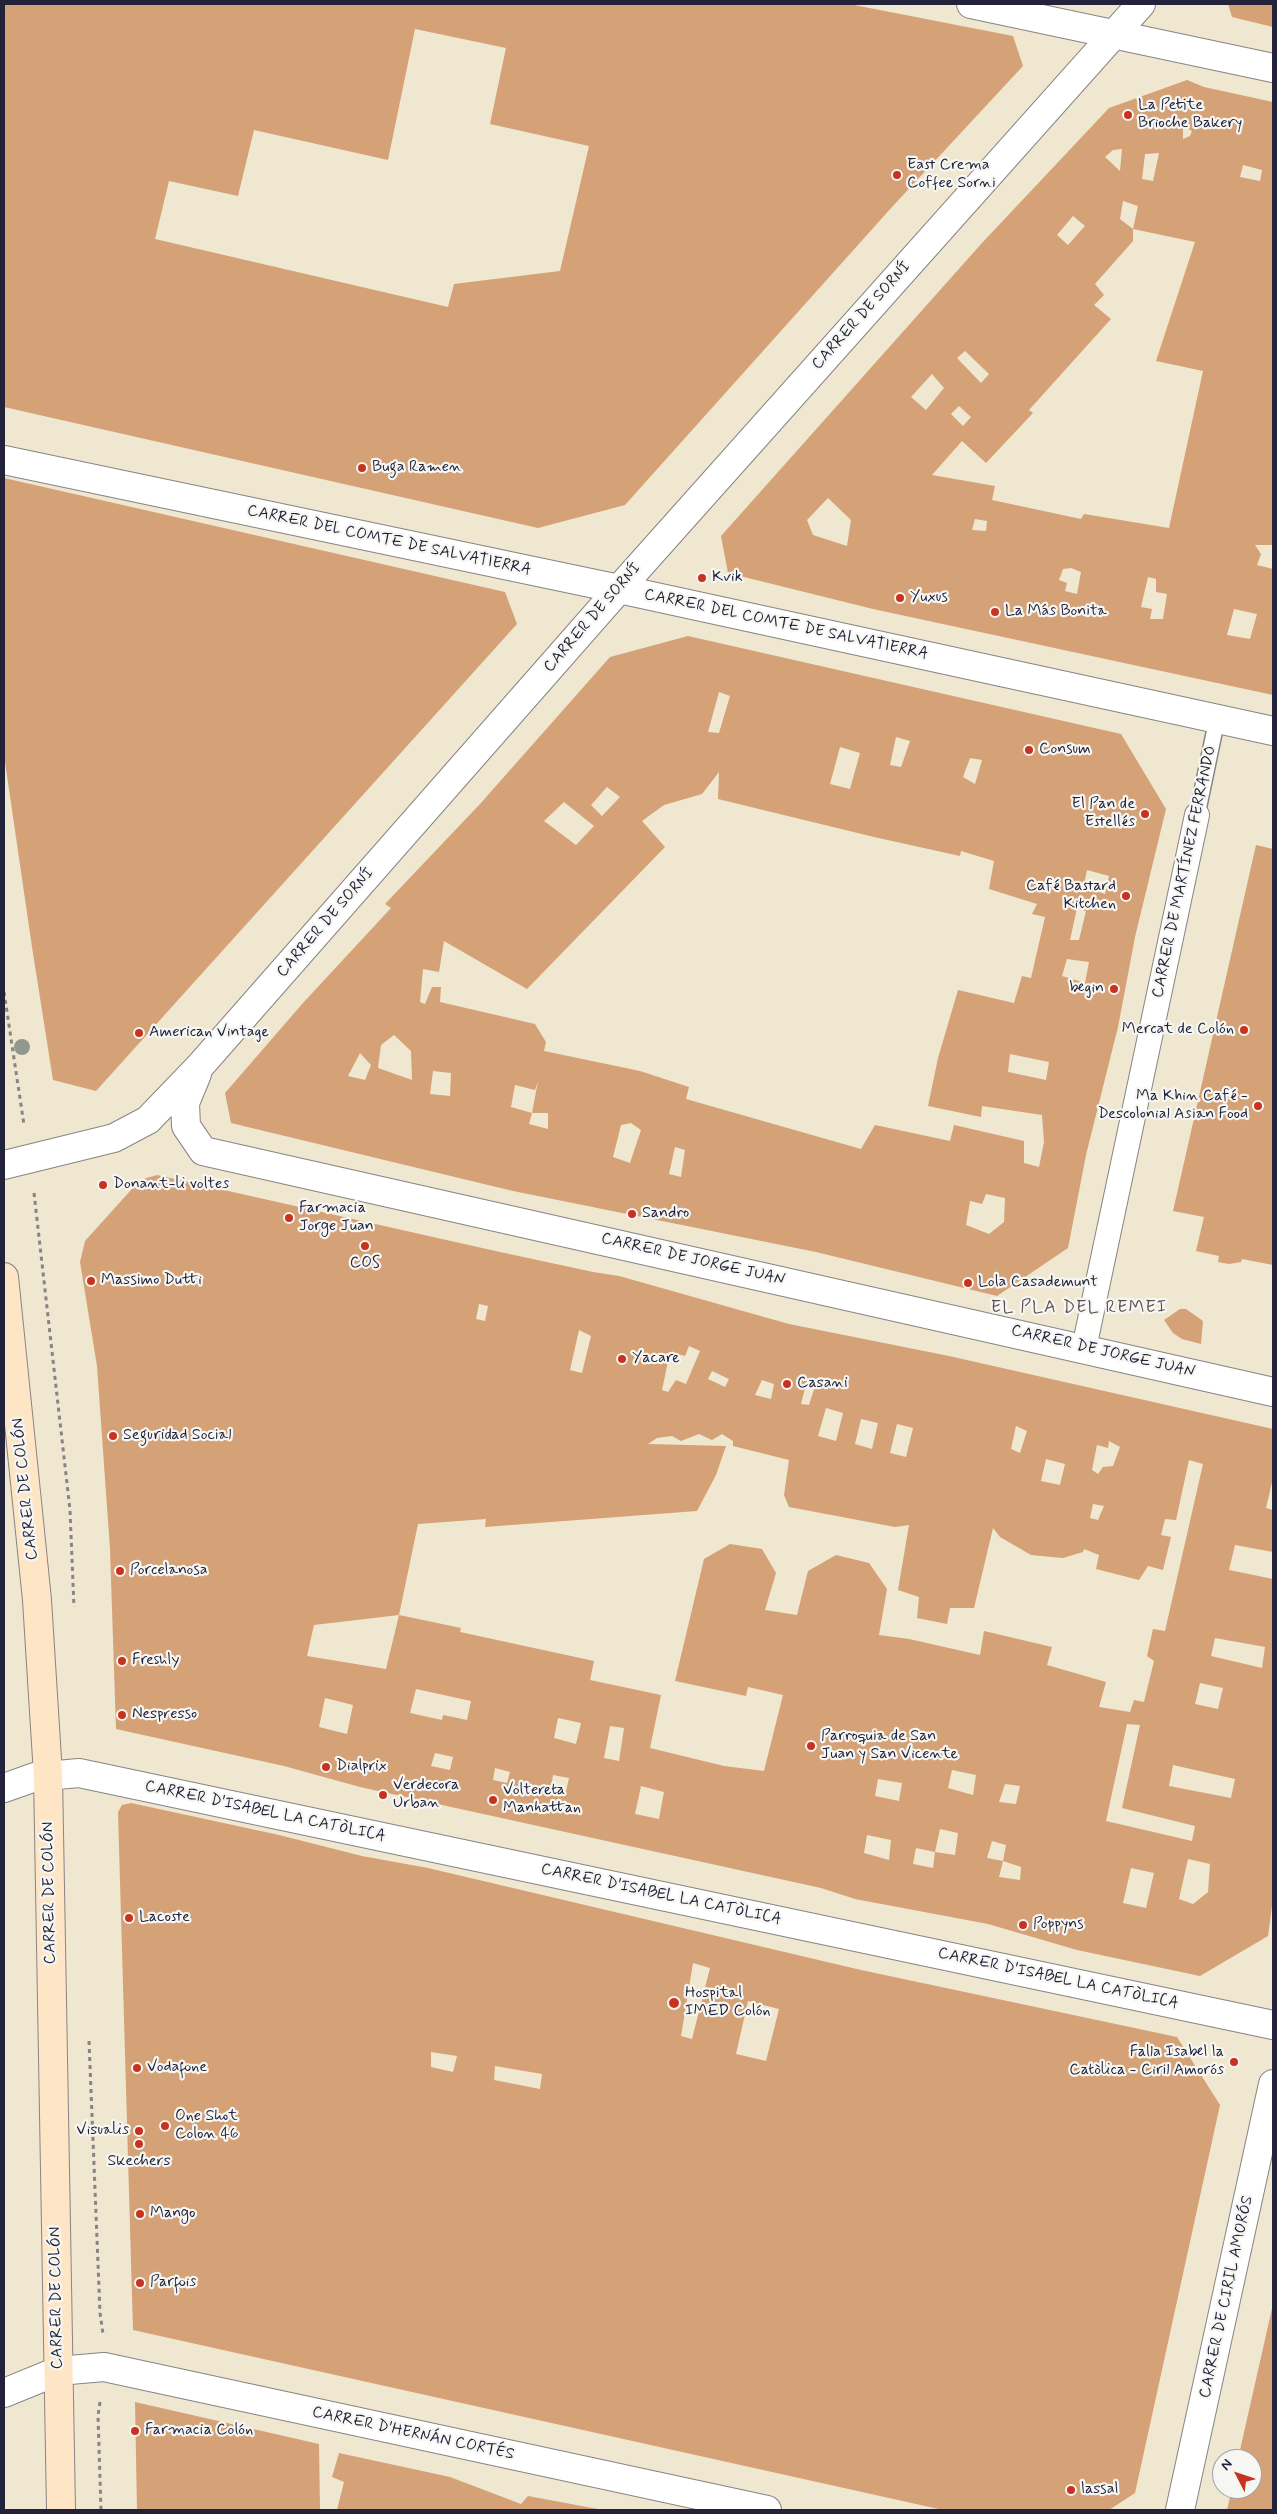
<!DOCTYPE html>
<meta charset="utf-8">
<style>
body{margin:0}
#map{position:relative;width:1277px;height:2514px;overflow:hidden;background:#efe7cf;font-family:Mynerve,sans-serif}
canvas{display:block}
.frame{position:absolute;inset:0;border:5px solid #22223b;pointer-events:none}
.north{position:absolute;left:1212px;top:2449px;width:50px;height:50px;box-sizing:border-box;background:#f6f6f2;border:1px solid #a1a1a9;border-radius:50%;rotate:311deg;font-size:14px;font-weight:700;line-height:20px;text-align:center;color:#22223b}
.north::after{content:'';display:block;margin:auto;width:18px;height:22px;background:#c8321e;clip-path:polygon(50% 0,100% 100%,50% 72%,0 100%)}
</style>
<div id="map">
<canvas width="1277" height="2514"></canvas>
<div class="frame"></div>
<div class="north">N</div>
</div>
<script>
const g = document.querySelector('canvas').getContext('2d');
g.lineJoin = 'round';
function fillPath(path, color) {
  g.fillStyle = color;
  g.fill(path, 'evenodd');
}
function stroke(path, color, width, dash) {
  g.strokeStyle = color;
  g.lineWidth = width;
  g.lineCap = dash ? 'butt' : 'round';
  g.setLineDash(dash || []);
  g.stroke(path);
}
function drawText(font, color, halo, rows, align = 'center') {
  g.font = font + ' Mynerve,sans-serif';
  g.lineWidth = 4.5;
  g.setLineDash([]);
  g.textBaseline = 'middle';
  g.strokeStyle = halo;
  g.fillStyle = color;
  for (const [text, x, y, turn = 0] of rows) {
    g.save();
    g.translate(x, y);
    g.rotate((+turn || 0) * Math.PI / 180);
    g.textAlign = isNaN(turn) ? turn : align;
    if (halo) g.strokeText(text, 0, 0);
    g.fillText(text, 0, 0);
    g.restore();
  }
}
const building = new Path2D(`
 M4 4H849L1013 36 1023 66 892 207 625 505 538 528 4 407ZM415 29 506 48 490 124 589 146 560 271 454 284 448 307 155 239 169 181 238 196 254 130 388 160Z
 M1228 4H1273V27L1232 17Z
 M1187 80 1204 87 1273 102V545H1255L1261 554 1257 565 1273 569V695L873 609 728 573 721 536 982 243 1109 108ZM1183 126 1192 131 1190 136 1183 139ZM1122 149 1120 171 1105 157 1113 150ZM1159 153 1153 181 1142 179 1145 154ZM1243 165 1262 170 1260 181 1240 177ZM1123 201 1138 206 1133 229 1120 219ZM1073 216 1085 226 1068 245 1057 235ZM1133 229 1195 242 1156 361 1203 371 1169 528 1084 514 1081 519 992 500 995 486 932 475 962 441 986 463 1033 413 1029 410 1111 319 1094 305 1104 295 1095 284 1133 241ZM965 351 989 374 981 383 957 358ZM932 374 944 388 926 410 911 397ZM959 406 971 417 963 426 951 414ZM828 498 851 520 847 546 813 535 807 520ZM975 519 987 521 986 531 972 530ZM1071 568 1081 572 1077 594 1065 591 1067 583 1059 580 1063 569ZM1148 577 1156 579V592L1167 594 1163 619H1150L1152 609 1141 607ZM1234 609 1257 614 1250 639 1227 635Z
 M4 478 505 592 517 624 96 1091 53 1080 32 947 4 755Z
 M688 636 1121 734 1166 809 1135 937 1118 1027 1086 1155 1068 1248 997 1296 816 1252 513 1191 231 1123 225 1093 303 1003 391 908 385 904 480 804 610 657ZM719 692 730 696 719 733 708 732ZM896 737 910 741 901 767 890 765ZM840 747 860 753 850 789 830 784ZM970 758 982 760 975 784 963 777ZM719 772 718 799 874 837 960 856 961 851 994 861 989 889 1037 904 1032 914 1045 917 1031 978 1022 976 1014 1003 958 990 938 1058 928 1106 981 1117 982 1106 1042 1115 1044 1142 1039 1167 1024 1163V1141L954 1125 950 1141 875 1125 861 1149 686 1099 689 1087 640 1071 544 1051 546 1042 535 1024 440 1002 441 987H432L425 1004 420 1002 423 969 439 972 444 941 527 989 665 847 642 821 664 805 702 794ZM607 787 620 797 602 816 591 805ZM564 802 594 826 576 845 544 821ZM1087 870 1109 876 1105 894 1084 885ZM1077 908 1086 911 1079 940H1070ZM1067 959 1089 962 1085 983 1062 976ZM394 1035 411 1051 412 1080 378 1068 381 1045ZM360 1053 371 1065 365 1080 348 1076ZM1010 1054 1049 1062 1046 1080 1008 1072ZM433 1071 451 1073 450 1096 430 1094ZM538 1081 532 1113H548V1129L529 1124 532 1113 511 1107 515 1085 535 1090ZM631 1123 641 1130 630 1163 613 1157 621 1125ZM675 1147 685 1150 681 1177 669 1174ZM986 1194 1005 1198 1004 1222 989 1234 966 1225 970 1201 982 1204Z
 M1256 845 1273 849V1265L1242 1259 1241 1262 1229 1264 1218 1262 1219 1256 1196 1251 1204 1217 1173 1211Z
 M157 1175 491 1250 593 1272 619 1276 789 1324 949 1356 1273 1429V1478L1266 1508 1273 1510V1552L1235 1545 1229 1570 1273 1579V1898L1268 1936 1200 1976 1077 1950 988 1924 855 1899 821 1888 360 1787 284 1766 116 1729 110 1549 97 1366 80 1262 85 1241 140 1180ZM479 1304 488 1306 485 1321 476 1319ZM579 1330 591 1336 582 1373 570 1370ZM689 1346 700 1351 686 1384 676 1380 668 1392 662 1390 670 1352 685 1356ZM712 1371 729 1379 725 1387 708 1379ZM762 1380 774 1384 771 1399 755 1395ZM807 1381 816 1383 809 1405 801 1404ZM826 1408 843 1413 836 1441 818 1436ZM861 1419 878 1423 872 1449 855 1444ZM897 1424 913 1428 906 1457 890 1453ZM1016 1426 1027 1431 1020 1453 1011 1449ZM699 1434 712 1440 722 1434 733 1441V1446L789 1460 784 1495 789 1507 895 1527 909 1525 898 1590 919 1597 917 1618 947 1624 950 1608H974L993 1528 1000 1537 1031 1555 1063 1558 1083 1552 1084 1549 1099 1555 1096 1569 1139 1580 1148 1566 1163 1570 1171 1537 1161 1535 1165 1519 1176 1520 1189 1460 1203 1464 1165 1631 1153 1629 1147 1656 1154 1661 1144 1702 1134 1700 1130 1712 1099 1707 1106 1682 1047 1665 1052 1647 984 1631 980 1655 909 1639 879 1635 887 1589 869 1563 836 1555 808 1571 797 1615 765 1610 776 1573 762 1549 730 1544 704 1559 675 1681 746 1696 748 1687 783 1695 764 1771 724 1766 650 1748 661 1695 590 1680 594 1661 460 1632 461 1628 399 1615 386 1669 307 1656 314 1625 399 1615 418 1524 486 1519 485 1527 697 1511 716 1475 726 1446 648 1444 657 1438 672 1436 681 1441ZM1109 1441 1120 1447 1113 1466 1103 1467 1098 1474 1092 1470 1097 1445 1108 1448ZM1046 1459 1065 1464 1060 1485 1041 1481ZM1093 1504 1104 1506 1098 1520 1090 1518ZM1215 1638 1265 1647 1262 1668 1211 1656ZM1200 1683 1223 1688 1218 1709 1195 1704ZM416 1689 471 1701 467 1720 443 1715 442 1720 410 1713ZM325 1698 353 1705 347 1734 319 1727ZM558 1718 581 1723 576 1744 554 1738ZM1127 1724 1140 1725 1122 1808 1195 1826 1192 1841 1106 1821ZM610 1726 624 1728 619 1761 604 1758ZM435 1753 453 1757 450 1770 431 1766ZM1173 1765 1235 1779 1231 1798 1169 1786ZM495 1768 510 1772 507 1783 493 1780ZM952 1770 976 1775 973 1795 948 1788ZM553 1775 569 1778 565 1796 550 1793ZM878 1779 902 1783 899 1801 875 1796ZM1005 1784 1020 1786 1016 1804 999 1802ZM641 1786 664 1792 659 1819 635 1814ZM940 1829 958 1833 955 1855 935 1852 933 1868 913 1864 916 1848 935 1852ZM867 1835 891 1840 889 1860 864 1853ZM992 1841 1006 1845 1003 1861 1021 1867 1020 1880 999 1877 1003 1861 987 1858ZM1188 1859 1210 1864 1208 1892 1193 1904 1179 1899ZM1131 1868 1154 1873 1146 1908 1123 1903Z
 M1180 1309H1186L1203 1321 1201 1344 1182 1339 1173 1333 1164 1320Z
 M131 1803 279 1835 362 1856 428 1868 861 1970 1177 2037 1220 2105 1135 2493 1109 2510H943L133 2330 118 1812 122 1805ZM693 1963 710 1968 692 2039 681 2036ZM748 2001 779 2009 766 2061 736 2054ZM431 2052 457 2056 453 2072 431 2067ZM495 2066 542 2074 540 2089 494 2080Z
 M1273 2304V2510H1227L1232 2489H1252V2459H1238Z
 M135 2402 319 2444 320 2510H137Z
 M339 2453 450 2477 521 2504 528 2496 603 2510H337L344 2482 332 2477Z`);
const path = new Path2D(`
 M4 992 24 1125
 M34 1193 70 1510 74 1607
 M89 2041 100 2313 103 2334
 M100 2402 98 2416 101 2510`);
const service = new Path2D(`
 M1197 815 1217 719`);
const pedestrian = new Path2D(`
 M1084 1348 1197 815`);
const minor = new Path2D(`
 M971 4 1273 68
 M4 460 619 589 1273 731
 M197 1074 185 1103 186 1126 203 1151 1273 1392
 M4 1165 114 1138 148 1120 200 1066 619 589 1141 4
 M4 1788 35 1777 79 1773 1273 2025
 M4 2393 58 2371 104 2367 767 2510
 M1180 2510 1273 2084`);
const secondary = new Path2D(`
 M4 1277 37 1600 48 1775 61 2510`);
const trees = [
 [22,1047]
];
const markers = [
 [1128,115,5,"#c8321e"],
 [897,175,5,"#c8321e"],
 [362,468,5,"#c8321e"],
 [702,578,5,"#c8321e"],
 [900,598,5,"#c8321e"],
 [995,612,5,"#c8321e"],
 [1029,750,5,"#c8321e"],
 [1145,814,5,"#c8321e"],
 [1126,896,5,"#c8321e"],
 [1114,989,5,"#c8321e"],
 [1244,1030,5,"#c8321e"],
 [139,1033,5,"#c8321e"],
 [1258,1106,5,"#c8321e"],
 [103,1185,5,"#c8321e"],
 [632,1214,5,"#c8321e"],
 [289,1218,5,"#c8321e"],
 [365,1246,5,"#c8321e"],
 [91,1281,5,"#c8321e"],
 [968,1283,5,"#c8321e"],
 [622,1359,5,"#c8321e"],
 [787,1384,5,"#c8321e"],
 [113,1436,5,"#c8321e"],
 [120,1571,5,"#c8321e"],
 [122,1661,5,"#c8321e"],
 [122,1715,5,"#c8321e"],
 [811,1746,5,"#c8321e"],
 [326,1767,5,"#c8321e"],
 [383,1795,5,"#c8321e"],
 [493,1800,5,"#c8321e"],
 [129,1918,5,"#c8321e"],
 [1023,1925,5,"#c8321e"],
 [674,2003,6,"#c8321e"],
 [1234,2062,5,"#c8321e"],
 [137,2068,5,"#c8321e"],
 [165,2126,5,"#c8321e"],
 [139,2131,5,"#c8321e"],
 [139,2144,5,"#c8321e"],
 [140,2214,5,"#c8321e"],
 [140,2283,5,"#c8321e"],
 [135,2431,5,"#c8321e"],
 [1071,2490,5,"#c8321e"]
];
const poiNames = [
 ["La Petite",1138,106],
 ["Brioche Bakery",1138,124],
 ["East Crema",907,166],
 ["Coffee Sorni",907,184],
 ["Buga Ramen",372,468],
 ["Kvik",712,578],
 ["Yuxus",910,598],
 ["La Más Bonita",1005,612],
 ["Consum",1039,750],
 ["El Pan de",1135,805,"right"],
 ["Estellés",1135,823,"right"],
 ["Café Bastard",1116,887,"right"],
 ["Kitchen",1116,905,"right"],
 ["begin",1104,989,"right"],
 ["Mercat de Colón",1234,1030,"right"],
 ["American Vintage",149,1033],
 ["Ma Khin Café -",1248,1097,"right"],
 ["Descolonial Asian Food",1248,1115,"right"],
 ["Donant-li voltes",113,1185],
 ["Farmacia",299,1209],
 ["Jorge Juan",299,1227],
 ["Sandro",642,1214],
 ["COS",365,1264,"center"],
 ["Massimo Dutti",101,1281],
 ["Lola Casademunt",978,1283],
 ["Yacare",632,1359],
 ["Casani",797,1384],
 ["Seguridad Social",123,1436],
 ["Porcelanosa",130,1571],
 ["Freshly",132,1661],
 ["Nespresso",132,1715],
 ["Parroquia de San",821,1737],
 ["Juan y San Vicente",821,1755],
 ["Dialprix",336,1767],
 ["Verdecora",393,1786],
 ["Urban",393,1804],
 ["Voltereta",503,1791],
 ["Manhattan",503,1809],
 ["Lacoste",139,1918],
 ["Poppyns",1033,1925],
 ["Hospital",685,1994],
 ["IMED Colón",685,2012],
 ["Falla Isabel la",1224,2053,"right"],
 ["Catòlica - Ciril Amorós",1224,2071,"right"],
 ["Vodafone",147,2068],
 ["One Shot",175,2117],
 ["Colon 46",175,2135],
 ["Visualis",129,2131,"right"],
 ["Skechers",139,2162,"center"],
 ["Mango",150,2214],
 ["Parfois",150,2283],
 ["Farmacia Colón",145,2431],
 ["lassal",1081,2490]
];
const streetNames = [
 ["CARRER DE SORNÍ",862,316,-48],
 ["CARRER DEL COMTE DE SALVATIERRA",389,541,12],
 ["CARRER DE SORNÍ",593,618,-49],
 ["CARRER DEL COMTE DE SALVATIERRA",786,625,12],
 ["CARRER DE MARTÍNEZ FERRANDO",1185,872,-78],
 ["CARRER DE SORNÍ",326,923,-49],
 ["CARRER DE JORGE JUAN",693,1260,13],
 ["CARRER DE JORGE JUAN",1103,1352,13],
 ["CARRER DE COLÓN",26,1489,-96],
 ["CARRER D'ISABEL LA CATÒLICA",265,1812,12],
 ["CARRER DE COLÓN",50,1893,-91],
 ["CARRER D'ISABEL LA CATÒLICA",661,1895,12],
 ["CARRER D'ISABEL LA CATÒLICA",1058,1979,12],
 ["CARRER DE CIRIL AMORÓS",1227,2297,-78],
 ["CARRER DE COLÓN",57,2298,-91],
 ["CARRER D'HERNÁN CORTÉS",413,2434,12]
];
const neighbourhoodNames = [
 ["EL PLA DEL REMEI",1079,1308]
];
fillPath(building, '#d5a176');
stroke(service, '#888485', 18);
stroke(pedestrian, '#888485', 26);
stroke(minor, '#888485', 30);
stroke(secondary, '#888485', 30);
stroke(path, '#888485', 3, [4, 4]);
stroke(service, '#fff', 15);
stroke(pedestrian, '#fff', 24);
stroke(minor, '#fff', 28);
stroke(secondary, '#fde5c5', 28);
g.fillStyle = '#91998c';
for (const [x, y] of trees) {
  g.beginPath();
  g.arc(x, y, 8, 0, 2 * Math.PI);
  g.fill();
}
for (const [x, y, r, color] of markers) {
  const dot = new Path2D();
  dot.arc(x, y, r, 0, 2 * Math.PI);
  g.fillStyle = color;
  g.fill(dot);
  stroke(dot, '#f6f6f2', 2);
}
drawText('16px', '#22223b', '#f6f6f2', poiNames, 'left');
drawText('16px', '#22223b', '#f6f6f2', streetNames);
g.letterSpacing = '1px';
drawText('18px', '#614e50', '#f6f6f2', neighbourhoodNames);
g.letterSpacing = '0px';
</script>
